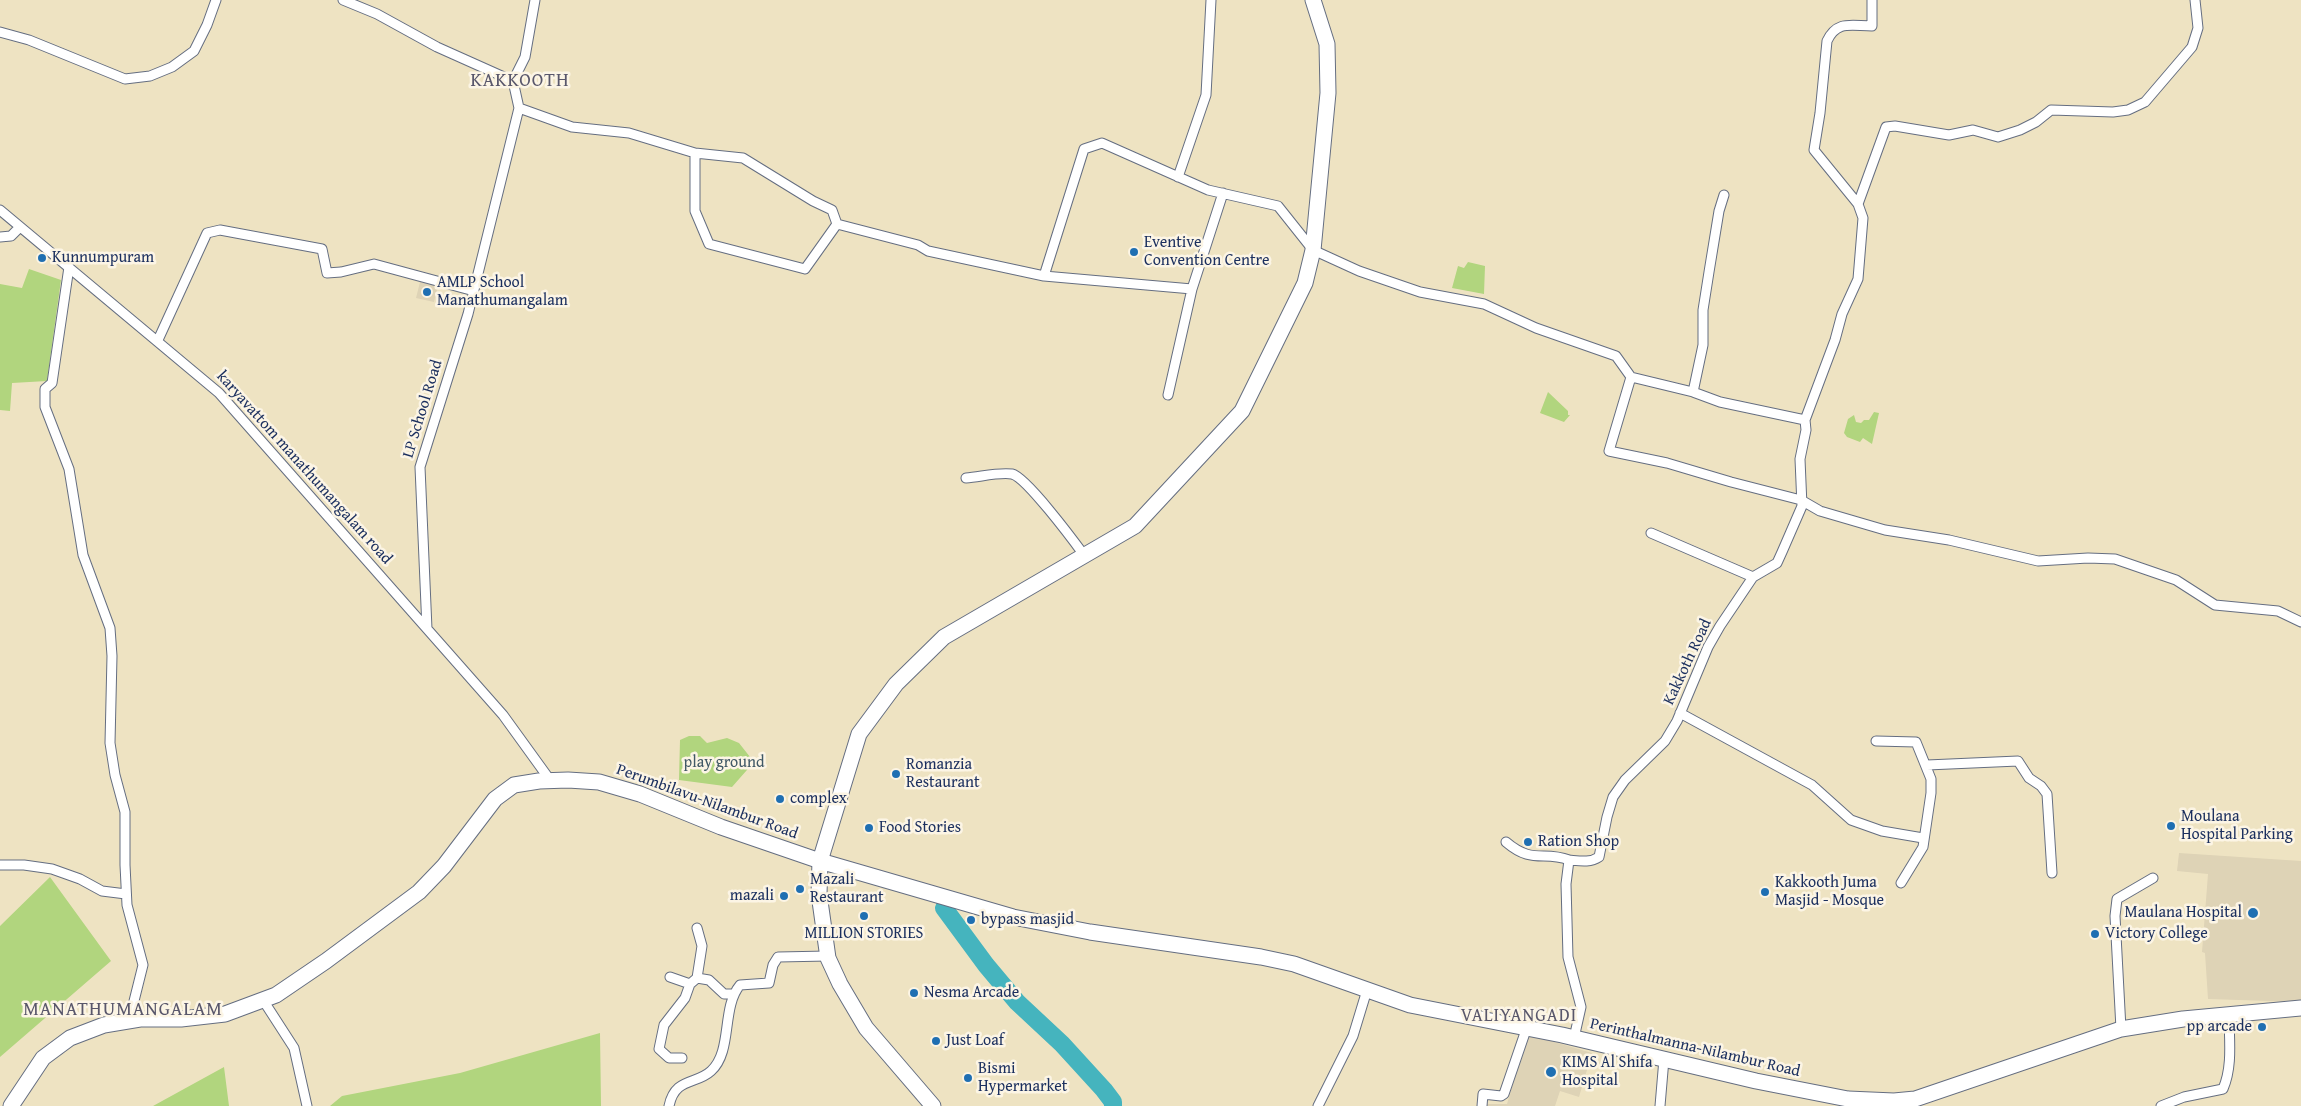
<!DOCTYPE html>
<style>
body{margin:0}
canvas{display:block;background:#eee3c2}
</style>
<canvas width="2301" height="1106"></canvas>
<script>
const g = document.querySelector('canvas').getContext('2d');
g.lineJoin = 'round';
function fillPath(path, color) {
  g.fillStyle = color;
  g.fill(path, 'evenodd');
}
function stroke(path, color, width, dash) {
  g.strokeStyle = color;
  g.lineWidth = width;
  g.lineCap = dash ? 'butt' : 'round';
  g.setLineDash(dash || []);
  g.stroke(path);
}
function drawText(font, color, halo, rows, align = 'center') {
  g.font = font + ' "Gentium Book Plus",serif';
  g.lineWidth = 5;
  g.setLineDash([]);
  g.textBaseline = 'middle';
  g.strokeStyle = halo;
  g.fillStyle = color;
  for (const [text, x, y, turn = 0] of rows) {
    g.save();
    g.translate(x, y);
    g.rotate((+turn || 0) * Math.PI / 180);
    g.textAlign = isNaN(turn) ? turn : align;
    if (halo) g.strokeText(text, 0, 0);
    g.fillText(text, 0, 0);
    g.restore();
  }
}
const built = new Path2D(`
 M420 282 438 286 434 302 416 298Z
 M2179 853 2301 861V1002L2208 999 2205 953 2202 952 2208 874 2177 871Z
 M1527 1034 1592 1053 1579 1097 1560 1091 1555 1106H1486V1104H1507Z`);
const green = new Path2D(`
 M1468 262 1485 266 1484 294 1452 288 1458 266 1464 268Z
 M29 269 61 280 47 381 12 383 10 411 0 410V284L22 288Z
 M1548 392 1568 411V415H1570L1564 422 1540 413Z
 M1874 412 1879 413 1872 444 1863 438 1860 442 1847 437 1844 433 1848 419 1854 415 1856 422 1861 423 1864 420H1869Z
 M689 736H700L707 743 727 738 739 743 754 762 732 787 679 780 680 740Z
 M50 877 111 961 0 1057V926Z
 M600 1033 601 1106H330L342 1096 460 1073Z
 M224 1067 229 1106H153Z`);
const river = new Path2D(`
 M944 908 986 965 1017 1002 1062 1044 1104 1090 1113 1102V1106`);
const minor = new Path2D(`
 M343 0 377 14 437 47 513 81 519 108 572 127 629 133 695 153V211L709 244 805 269 837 224 918 245 928 251 1044 276 1084 149 1102 143 1208 190 1278 206 1313 250 1359 271 1420 292 1484 304 1536 328 1616 356 1631 377
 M0 32 29 40 125 79 150 76 172 67 194 51 207 25 216 0
 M513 81 525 57 535 0
 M695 153 743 158 813 201 832 210 837 224
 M1178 177 1206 95 1211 0
 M1858 204 1886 127 1895 126 1949 135 1973 130 1998 137 2020 130 2036 122 2051 110 2113 112 2128 110 2145 102 2192 47 2198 28 2195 0
 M0 210 219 393 503 715 550 780
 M0 237 11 236 20 227
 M69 267 52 383 45 389V407L69 469 83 555 110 628 112 656 110 743 115 775 125 812V865L127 905 143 965 129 1021
 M1044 276 1192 289
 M158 340 207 233 220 230 322 249 327 273 341 272 374 264 474 291
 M1631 377 1609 451 1667 463 1731 482 1801 500 1820 511 1885 530 1949 540 2038 561 2088 558 2115 559 2176 580 2215 605 2278 611 2301 622
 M1693 392 1703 345V310L1709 272 1719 211 1724 195
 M1168 395 1192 289 1223 193
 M1805 420 1835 340 1842 314 1858 279 1863 218 1858 204 1814 150 1820 113 1827 41C1837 20 1851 26 1872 26V0
 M966 478C980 477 998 472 1012 474 1026 477 1073 540 1084 555
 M1651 533 1753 577
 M427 629 420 467 468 314 519 108
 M1680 713 1812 785 1851 820 1882 831 1923 838
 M1876 741 1916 742 1931 779V793L1923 847 1901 883
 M1927 765 2018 761 2029 778 2041 786 2047 794 2052 873
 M1506 842C1533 865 1543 850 1569 860
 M0 865H24L52 869 80 879 102 891 126 894
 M670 977 690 984
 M697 978 702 946 697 928
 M263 1000 294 1048 307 1106
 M2121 1029 2115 916 2117 899 2153 878
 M1574 1038 1581 1007 1568 957 1566 884 1569 860C1580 861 1590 863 1599 857L1607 817 1613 797 1625 780 1665 741 1677 721 1708 647 1720 626 1753 577 1777 563 1782 552 1802 506 1800 459 1806 430 1805 420 1720 402 1693 392 1631 377
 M682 1058H669L659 1049 664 1025 685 998 690 984 697 978 709 980 724 994H732
 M669 1106C675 1077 696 1085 711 1071 733 1051 721 1008 740 985L769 983 773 965 778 957 828 956
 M1318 1106 1353 1036 1367 990
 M1482 1106 1483 1094 1501 1096 1504 1094 1527 1027
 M1660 1106 1664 1059
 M2161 1106 2184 1097 2223 1089C2233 1066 2229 1039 2229 1014`);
const primary = new Path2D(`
 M11 1106 43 1058 70 1038 104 1025 140 1019H181L225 1014 276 995 326 961 419 892 444 866 495 799 514 785 539 781 568 780 599 782 640 794 721 827 820 861 1013 917 1090 932 1261 957 1294 964 1410 1005 1562 1035 1756 1081 1848 1099 1894 1101 1915 1099 2121 1029 2183 1019 2301 1008`);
const trunk = new Path2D(`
 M933 1106 866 1028 840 984 828 958 819 894 820 861 859 734 896 684 944 637 1135 526 1242 411 1305 283 1313 250 1328 93 1327 44 1313 0`);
const markers = [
 [1134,252,5,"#1f6fb2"],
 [42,258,5,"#1f6fb2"],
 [427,292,5,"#1f6fb2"],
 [896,774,5,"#1f6fb2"],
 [780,799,5,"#1f6fb2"],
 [2171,826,5,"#1f6fb2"],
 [869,828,5,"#1f6fb2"],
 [1528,842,5,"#1f6fb2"],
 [800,889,5,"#1f6fb2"],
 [1765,892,5,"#1f6fb2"],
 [784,896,5,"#1f6fb2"],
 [2253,913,6,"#1f6fb2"],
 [864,916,5,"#1f6fb2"],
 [971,920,5,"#1f6fb2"],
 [2095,934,5,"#1f6fb2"],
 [914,993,5,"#1f6fb2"],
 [2262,1027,5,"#1f6fb2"],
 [936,1041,5,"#1f6fb2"],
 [1551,1072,6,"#1f6fb2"],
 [968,1078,5,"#1f6fb2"]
];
const poiNames = [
 ["Eventive",1144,243],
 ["Convention Centre",1144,261],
 ["Kunnumpuram",52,258],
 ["AMLP School",437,283],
 ["Manathumangalam",437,301],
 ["Romanzia",906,765],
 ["Restaurant",906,783],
 ["complex",790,799],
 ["Moulana",2181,817],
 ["Hospital Parking",2181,835],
 ["Food Stories",879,828],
 ["Ration Shop",1538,842],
 ["Mazali",810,880],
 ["Restaurant",810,898],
 ["Kakkooth Juma",1775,883],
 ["Masjid - Mosque",1775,901],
 ["mazali",774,896,"right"],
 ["Maulana Hospital",2242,913,"right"],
 ["bypass masjid",981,920],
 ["MILLION STORIES",864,934,"center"],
 ["Victory College",2105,934],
 ["Nesma Arcade",924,993],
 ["pp arcade",2252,1027,"right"],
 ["Just Loaf",946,1041],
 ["KIMS Al Shifa",1562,1063],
 ["Hospital",1562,1081],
 ["Bismi",978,1069],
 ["Hypermarket",978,1087]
];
const streetNames = [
 ["LP School Road",423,409,-73],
 ["karyavattom manathumangalam road",304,468,48],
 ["Kakkoth Road",1688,662,-65],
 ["Perumbilavu-Nilambur Road",707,802,20],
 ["Perinthalmanna-Nilambur Road",1695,1048,13]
];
const parkNames = [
 ["play ground",724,763]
];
const neighbourhoodNames = [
 ["VALIYANGADI",1519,1016]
];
const quarterNames = [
 ["KAKKOOTH",520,81],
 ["MANATHUMANGALAM",123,1010]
];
fillPath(built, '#ded3b6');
fillPath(green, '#b1d57e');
stroke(river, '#45b4be', 18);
stroke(minor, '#656e81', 11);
stroke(primary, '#656e81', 17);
stroke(trunk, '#656e81', 17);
stroke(minor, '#fff', 9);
stroke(primary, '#fff', 15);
stroke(trunk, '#fff', 15);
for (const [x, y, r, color] of markers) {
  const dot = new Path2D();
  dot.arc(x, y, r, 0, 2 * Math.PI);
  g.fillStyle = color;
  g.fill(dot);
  stroke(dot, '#fcf5e5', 2);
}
drawText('16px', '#1b2f5e', '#fcf5e5', poiNames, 'left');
drawText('16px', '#1b2f5e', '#fcf5e5', streetNames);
drawText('16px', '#405866', '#fcf5e5', parkNames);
g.letterSpacing = '1px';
drawText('18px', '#59576b', '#fcf5e5', neighbourhoodNames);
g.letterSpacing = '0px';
g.letterSpacing = '1px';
drawText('19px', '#59576b', '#fcf5e5', quarterNames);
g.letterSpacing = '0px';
</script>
